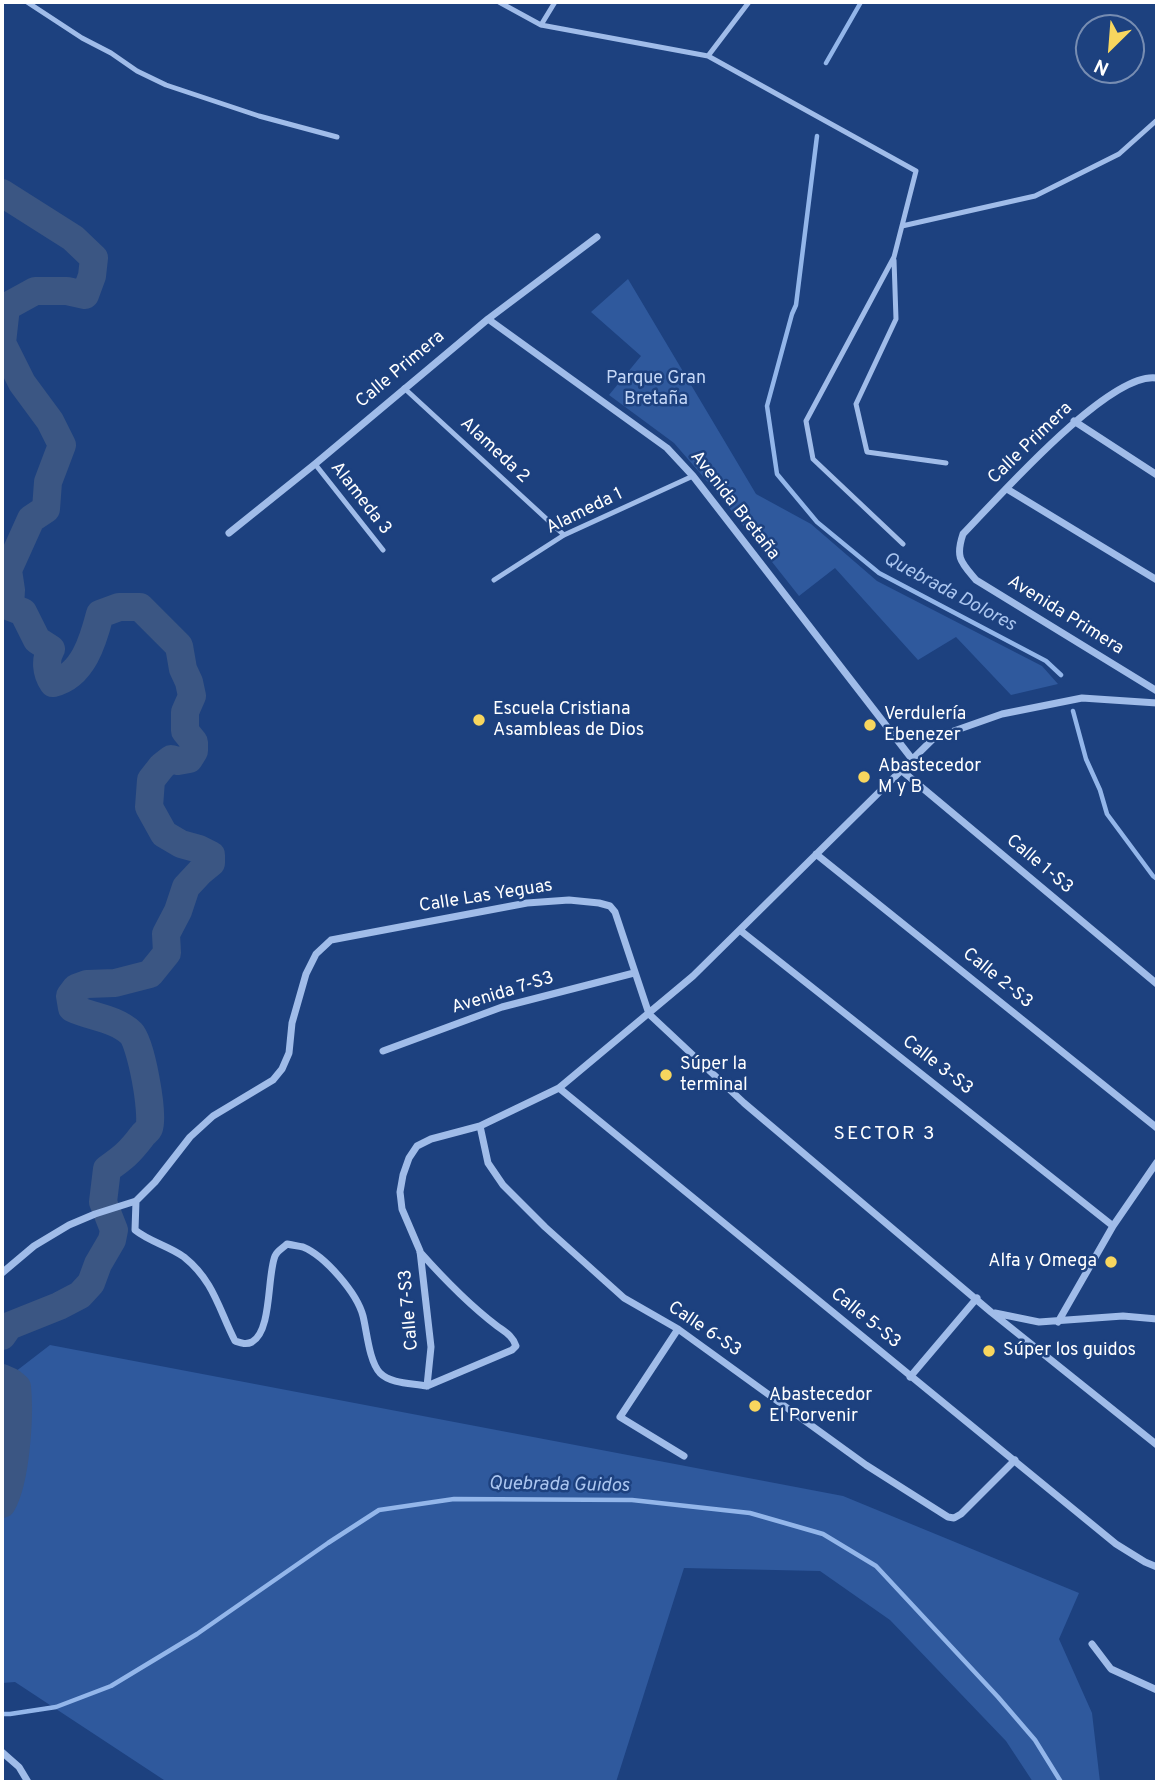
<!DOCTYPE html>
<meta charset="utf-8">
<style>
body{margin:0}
#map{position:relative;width:1159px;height:1784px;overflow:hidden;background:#1d417f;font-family:Overpass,sans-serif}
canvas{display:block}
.frame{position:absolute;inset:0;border:4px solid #fff;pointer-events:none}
.north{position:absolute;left:1075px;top:14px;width:70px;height:70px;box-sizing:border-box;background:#1d417f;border:2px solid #778db2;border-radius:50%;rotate:205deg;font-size:19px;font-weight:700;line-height:28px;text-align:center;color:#fff}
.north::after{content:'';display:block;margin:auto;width:24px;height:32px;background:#f8d65e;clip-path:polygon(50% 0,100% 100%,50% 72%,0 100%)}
</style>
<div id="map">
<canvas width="1159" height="1784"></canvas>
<div class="frame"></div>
<div class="north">N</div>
</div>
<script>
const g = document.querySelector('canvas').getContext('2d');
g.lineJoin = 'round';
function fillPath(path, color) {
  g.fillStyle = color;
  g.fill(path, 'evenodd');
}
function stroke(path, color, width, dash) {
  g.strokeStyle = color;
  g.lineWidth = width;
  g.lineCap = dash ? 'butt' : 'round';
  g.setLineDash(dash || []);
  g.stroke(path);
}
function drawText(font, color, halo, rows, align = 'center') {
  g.font = font + ' Overpass,sans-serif';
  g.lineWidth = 5;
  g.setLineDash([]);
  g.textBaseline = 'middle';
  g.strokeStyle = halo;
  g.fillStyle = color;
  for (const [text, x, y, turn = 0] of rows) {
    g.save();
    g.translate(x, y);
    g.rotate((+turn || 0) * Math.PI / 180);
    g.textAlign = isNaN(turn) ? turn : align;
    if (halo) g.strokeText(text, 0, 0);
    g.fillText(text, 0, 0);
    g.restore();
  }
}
const green = new Path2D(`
 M628 279 756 494 811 524 877 581 1042 666 1058 684 1011 695 956 637 918 660 835 568 799 596 719 495 674 443 609 395 641 356 591 312Z
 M50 1345 843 1496 1079 1593 1059 1639 1092 1713 1100 1782H1033L1006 1741 890 1620 820 1571 684 1568 616 1782H167L15 1682 2 1683V1382Z`);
const stream = new Path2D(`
 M826 63 861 2
 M817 136 796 305 792 314 767 406 777 474 817 522 879 573 1046 661 1061 675
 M1073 711 1086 759 1100 790 1107 814 1153 876 1157 879
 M2 1714H10L56 1707 111 1686 197 1634 328 1543 379 1510 454 1499 632 1500 750 1513 823 1534 876 1566 998 1697 1035 1740 1061 1782`);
const river = new Path2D(`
 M2 193 73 238 94 258 92 276 85 295 67 291H35L6 307 2 343 22 383 50 421 62 445 48 482 46 509 31 519 8 570 11 590 10 607 23 612 37 640 51 649C45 659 46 673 53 683 83 676 93 641 100 614L119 607H140L179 646 183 669 189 682 192 696 185 712V731L194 742V751L189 759 178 761 171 759 162 766 151 780 149 807 164 834 181 844 199 849 211 855V863L200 872 186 887 178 911 166 934 167 953 150 974 115 983 87 984 76 988 70 996 72 1008C91 1017 115 1018 131 1033 141 1043 154 1114 149 1128 148 1131 144 1133 142 1136 130 1152 123 1158 107 1169L103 1202 114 1230 112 1240 98 1264 91 1283 80 1295 59 1306 9 1326 2 1336
 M2 1378 11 1382 17 1387C20 1414 16 1480 2 1504`);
const service = new Path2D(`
 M27 2 82 38 111 53 137 71 166 85 259 116 337 137
 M499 2 541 25 708 56 916 171 894 257 806 421 813 459 903 544
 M541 25 555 2
 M708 56 749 2
 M902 226 1035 196 1119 154 1157 120
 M894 260 896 319 856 404 867 452 946 463
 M404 388 564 535
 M315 464 383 550
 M494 580 564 535 693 476`);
const minor = new Path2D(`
 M488 319 667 448 693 476 912 759
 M1157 378C1110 370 997 499 963 534 955 558 961 562 976 580L1157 691
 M1074 421 1157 475
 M1007 489 1157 580
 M229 533 315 464 488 319 597 237
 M901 770 1157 984
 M816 854 1157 1128
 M741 931 1113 1226
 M383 1051 502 1007 634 973
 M559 1088 1116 1544 1145 1562 1157 1567
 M480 1126 488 1163 503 1185 545 1227 624 1298 678 1329 866 1465 948 1517 954 1518 961 1514 1015 1460
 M136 1201 135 1230C150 1242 169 1246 184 1257 214 1281 219 1310 235 1341 241 1343 246 1345 252 1342 272 1331 267 1276 275 1256 277 1251 283 1248 287 1244 292 1245 298 1246 303 1247 325 1256 357 1293 363 1316 367 1332 369 1361 380 1373 391 1384 412 1383 427 1386L431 1347 420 1251 402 1209 400 1192 403 1175 409 1158 417 1146 431 1139 480 1126 559 1088 693 976 934 738 1002 714 1082 698 1157 703
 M420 1252C444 1279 468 1304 497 1326 505 1332 513 1336 516 1346L512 1350 427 1386
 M2 1273 34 1246 69 1225 95 1214 136 1201 155 1182 190 1137 213 1116 273 1080 282 1069 289 1053 292 1023 306 974 316 954 331 940 527 903 569 900 599 903 610 906 615 912 649 1014 744 1103 991 1312 1157 1445
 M995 1313 1039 1322 1123 1316 1157 1319
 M1058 1322 1113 1226 1157 1162
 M678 1329 620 1417 684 1456
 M910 1377 977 1298
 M1092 1644 1111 1669 1157 1690
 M2 1752 19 1767 28 1782`);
const markers = [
 [479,720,7,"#f8d65e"],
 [870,725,7,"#f8d65e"],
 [864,777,7,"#f8d65e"],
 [666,1075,7,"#f8d65e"],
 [1111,1262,7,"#f8d65e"],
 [989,1351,7,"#f8d65e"],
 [755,1406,7,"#f8d65e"]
];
const streetNames = [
 ["Calle Primera",401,370,-40],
 ["Calle Primera",1031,444,-44],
 ["Alameda 2",494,451,43],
 ["Alameda 3",360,499,52],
 ["Avenida Bretaña",734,506,52],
 ["Alameda 1",585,512,-26],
 ["Avenida Primera",1065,616,32],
 ["Calle 1-S3",1039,865,40],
 ["Calle Las Yeguas",486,897,-9],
 ["Calle 2-S3",997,979,39],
 ["Avenida 7-S3",503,994,-17],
 ["Calle 3-S3",937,1066,38],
 ["Calle 7-S3",410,1310,-95],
 ["Calle 5-S3",865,1319,39],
 ["Calle 6-S3",704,1330,34]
];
const parkNames = [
 ["Parque Gran",656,379],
 ["Bretaña",656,400]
];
const poiNames = [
 ["Escuela Cristiana",493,710],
 ["Asambleas de Dios",493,731],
 ["Verdulería",884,715],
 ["Ebenezer",884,736],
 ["Abastecedor",878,767],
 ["M y B",878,788],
 ["Súper la",680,1065],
 ["terminal",680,1086],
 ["Alfa y Omega",1097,1262,"right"],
 ["Súper los guidos",1003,1351],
 ["Abastecedor",769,1396],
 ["El Porvenir",769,1417]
];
const waterNames = [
 ["Quebrada Dolores",949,593,28],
 ["Quebrada Guidos",559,1486,1]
];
const neighbourhoodNames = [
 ["SECTOR 3",885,1135]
];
fillPath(green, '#2f599d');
stroke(stream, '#93b6ea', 4.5);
stroke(river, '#3b5683', 28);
stroke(service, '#a0bce9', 5);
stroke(minor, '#a0bce9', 7);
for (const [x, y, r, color] of markers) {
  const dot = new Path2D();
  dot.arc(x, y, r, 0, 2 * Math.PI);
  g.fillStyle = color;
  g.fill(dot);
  stroke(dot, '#1d417f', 2.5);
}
drawText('18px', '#fff', '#1d417f', streetNames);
drawText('18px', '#c4d7f7', '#1d417f', parkNames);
drawText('18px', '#fff', '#1d417f', poiNames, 'left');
drawText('italic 19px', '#abc6f0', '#1d417f', waterNames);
g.letterSpacing = '2px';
drawText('19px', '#fff', '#1d417f', neighbourhoodNames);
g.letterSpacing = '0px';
</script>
